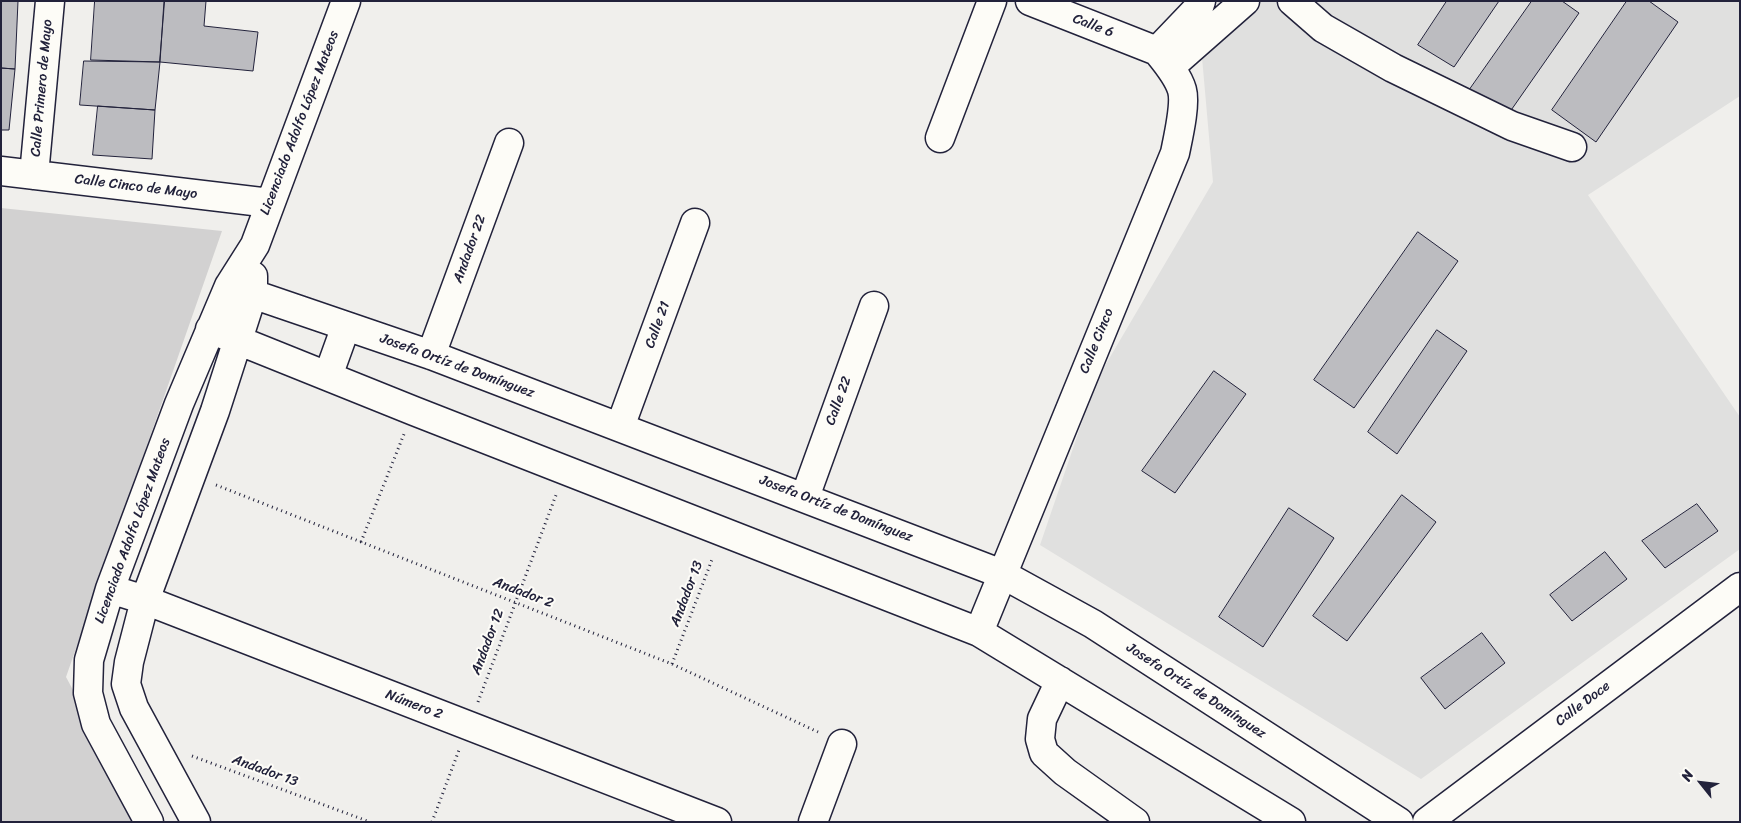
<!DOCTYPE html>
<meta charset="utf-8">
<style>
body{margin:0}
#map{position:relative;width:1741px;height:823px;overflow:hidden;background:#f0efec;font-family:Sriracha,sans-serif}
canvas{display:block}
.frame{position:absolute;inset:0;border:2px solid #22223b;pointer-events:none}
.north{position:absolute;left:1676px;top:758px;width:50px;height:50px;-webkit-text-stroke:4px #fdfcf7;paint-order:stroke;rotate:299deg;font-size:14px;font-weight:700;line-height:20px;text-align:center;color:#22223b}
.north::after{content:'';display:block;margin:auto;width:18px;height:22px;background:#22223b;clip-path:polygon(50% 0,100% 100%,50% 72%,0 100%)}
</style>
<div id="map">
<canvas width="1741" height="823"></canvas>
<div class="frame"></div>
<div class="north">N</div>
</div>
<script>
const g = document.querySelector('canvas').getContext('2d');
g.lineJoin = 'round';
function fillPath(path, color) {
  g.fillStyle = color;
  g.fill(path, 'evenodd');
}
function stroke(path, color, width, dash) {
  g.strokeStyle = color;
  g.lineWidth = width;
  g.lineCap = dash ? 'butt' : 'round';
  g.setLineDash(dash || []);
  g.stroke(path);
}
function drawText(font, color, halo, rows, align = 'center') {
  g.font = font + ' Sriracha,sans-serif';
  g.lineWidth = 4;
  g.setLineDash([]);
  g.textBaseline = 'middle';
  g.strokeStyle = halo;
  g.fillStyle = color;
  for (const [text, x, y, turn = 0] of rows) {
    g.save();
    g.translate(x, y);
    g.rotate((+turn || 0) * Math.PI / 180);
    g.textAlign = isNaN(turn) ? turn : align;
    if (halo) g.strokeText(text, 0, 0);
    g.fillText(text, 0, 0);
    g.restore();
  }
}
const built = new Path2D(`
 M1218 1H1740V96L1588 195 1740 417V549L1421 779 1040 545 1096 381 1213 182 1201 46Z`);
const green = new Path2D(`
 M1 208 222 231 66 677 144 822H1Z`);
const building = new Path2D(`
 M1 1H18L15 69 1 68Z
 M95 1H164L160 62 91 60Z
 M165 1H206L204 26 258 32 253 71 160 62Z
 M1447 1H1499L1454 67 1418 45Z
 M1532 1H1562L1579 13 1507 116 1468 92Z
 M1627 1H1649L1678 22 1596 142 1552 110Z
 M84 61 160 62 155 110 80 105Z
 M1 68 15 69 9 130H1Z
 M98 106 155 110 152 159 93 155Z
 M1418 232 1458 261 1354 408 1314 380Z
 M1437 330 1467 351 1397 454 1368 432Z
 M1214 371 1246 394 1175 493 1142 471Z
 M1402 495 1436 522 1347 641 1313 616Z
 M1697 504 1718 531 1665 568 1642 541Z
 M1289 508 1334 538 1263 647 1219 617Z
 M1605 552 1627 579 1572 621 1550 595Z
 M1482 633 1505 663 1445 709 1421 678Z`);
const path = new Path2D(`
 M216 485 672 664 818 732
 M361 542 404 434
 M672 664 713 557
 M478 702 556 495
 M192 756 370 822
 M432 822 459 750`);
const minor = new Path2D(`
 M1030 1 1157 51
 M1292 1 1323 28 1393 68 1512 126 1572 147
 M1157 51 1199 7 1201 1
 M1170 67 1245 1
 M940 138 992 1
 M1 171 270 203
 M34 175 50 1
 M229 286 431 355 1002 574 1093 624 1399 822
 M210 329 414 411 979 632 1291 822
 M431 355 509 143
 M328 376 346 326
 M620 427 695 223
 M805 497 874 306
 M110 589 145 600 717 822
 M979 632 1175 153C1178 138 1186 104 1182 90 1178 76 1166 62 1157 51
 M1060 681 1042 719 1040 739 1044 753 1065 772 1135 822
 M149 822 96 724 88 693 89 660 110 589 179 404 229 286 255 245 346 1
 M196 822 134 708 126 684 129 662 145 600 215 411 253 293V276
 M813 822 842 744
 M1427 822 1740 587`);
const streetNames = [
 ["Calle 6",1093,26,21],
 ["Calle Primero de Mayo",42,88,-85],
 ["Licenciado Adolfo López Mateos",300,123,-69],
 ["Calle Cinco de Mayo",136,187,7],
 ["Andador 22",470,249,-70],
 ["Calle 21",658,325,-70],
 ["Calle Cinco",1097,341,-68],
 ["Josefa Ortíz de Domínguez",457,366,20],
 ["Calle 22",839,401,-70],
 ["Josefa Ortíz de Domínguez",836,509,21],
 ["Licenciado Adolfo López Mateos",133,531,-70],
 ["Andador 2",523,593,21],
 ["Andador 13",687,594,-69],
 ["Andador 12",488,642,-69],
 ["Josefa Ortíz de Domínguez",1196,691,33],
 ["Calle Doce",1583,704,-37],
 ["Número 2",414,705,21],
 ["Andador 13",265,771,20]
];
fillPath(built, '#e0e0df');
fillPath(green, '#d2d1d1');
fillPath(building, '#bcbcc0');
stroke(building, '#22223b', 1);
stroke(minor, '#22223b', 31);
stroke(path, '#22223b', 3, [1, 4]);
stroke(minor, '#fdfcf7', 28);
drawText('14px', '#22223b', '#fdfcf7', streetNames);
</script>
